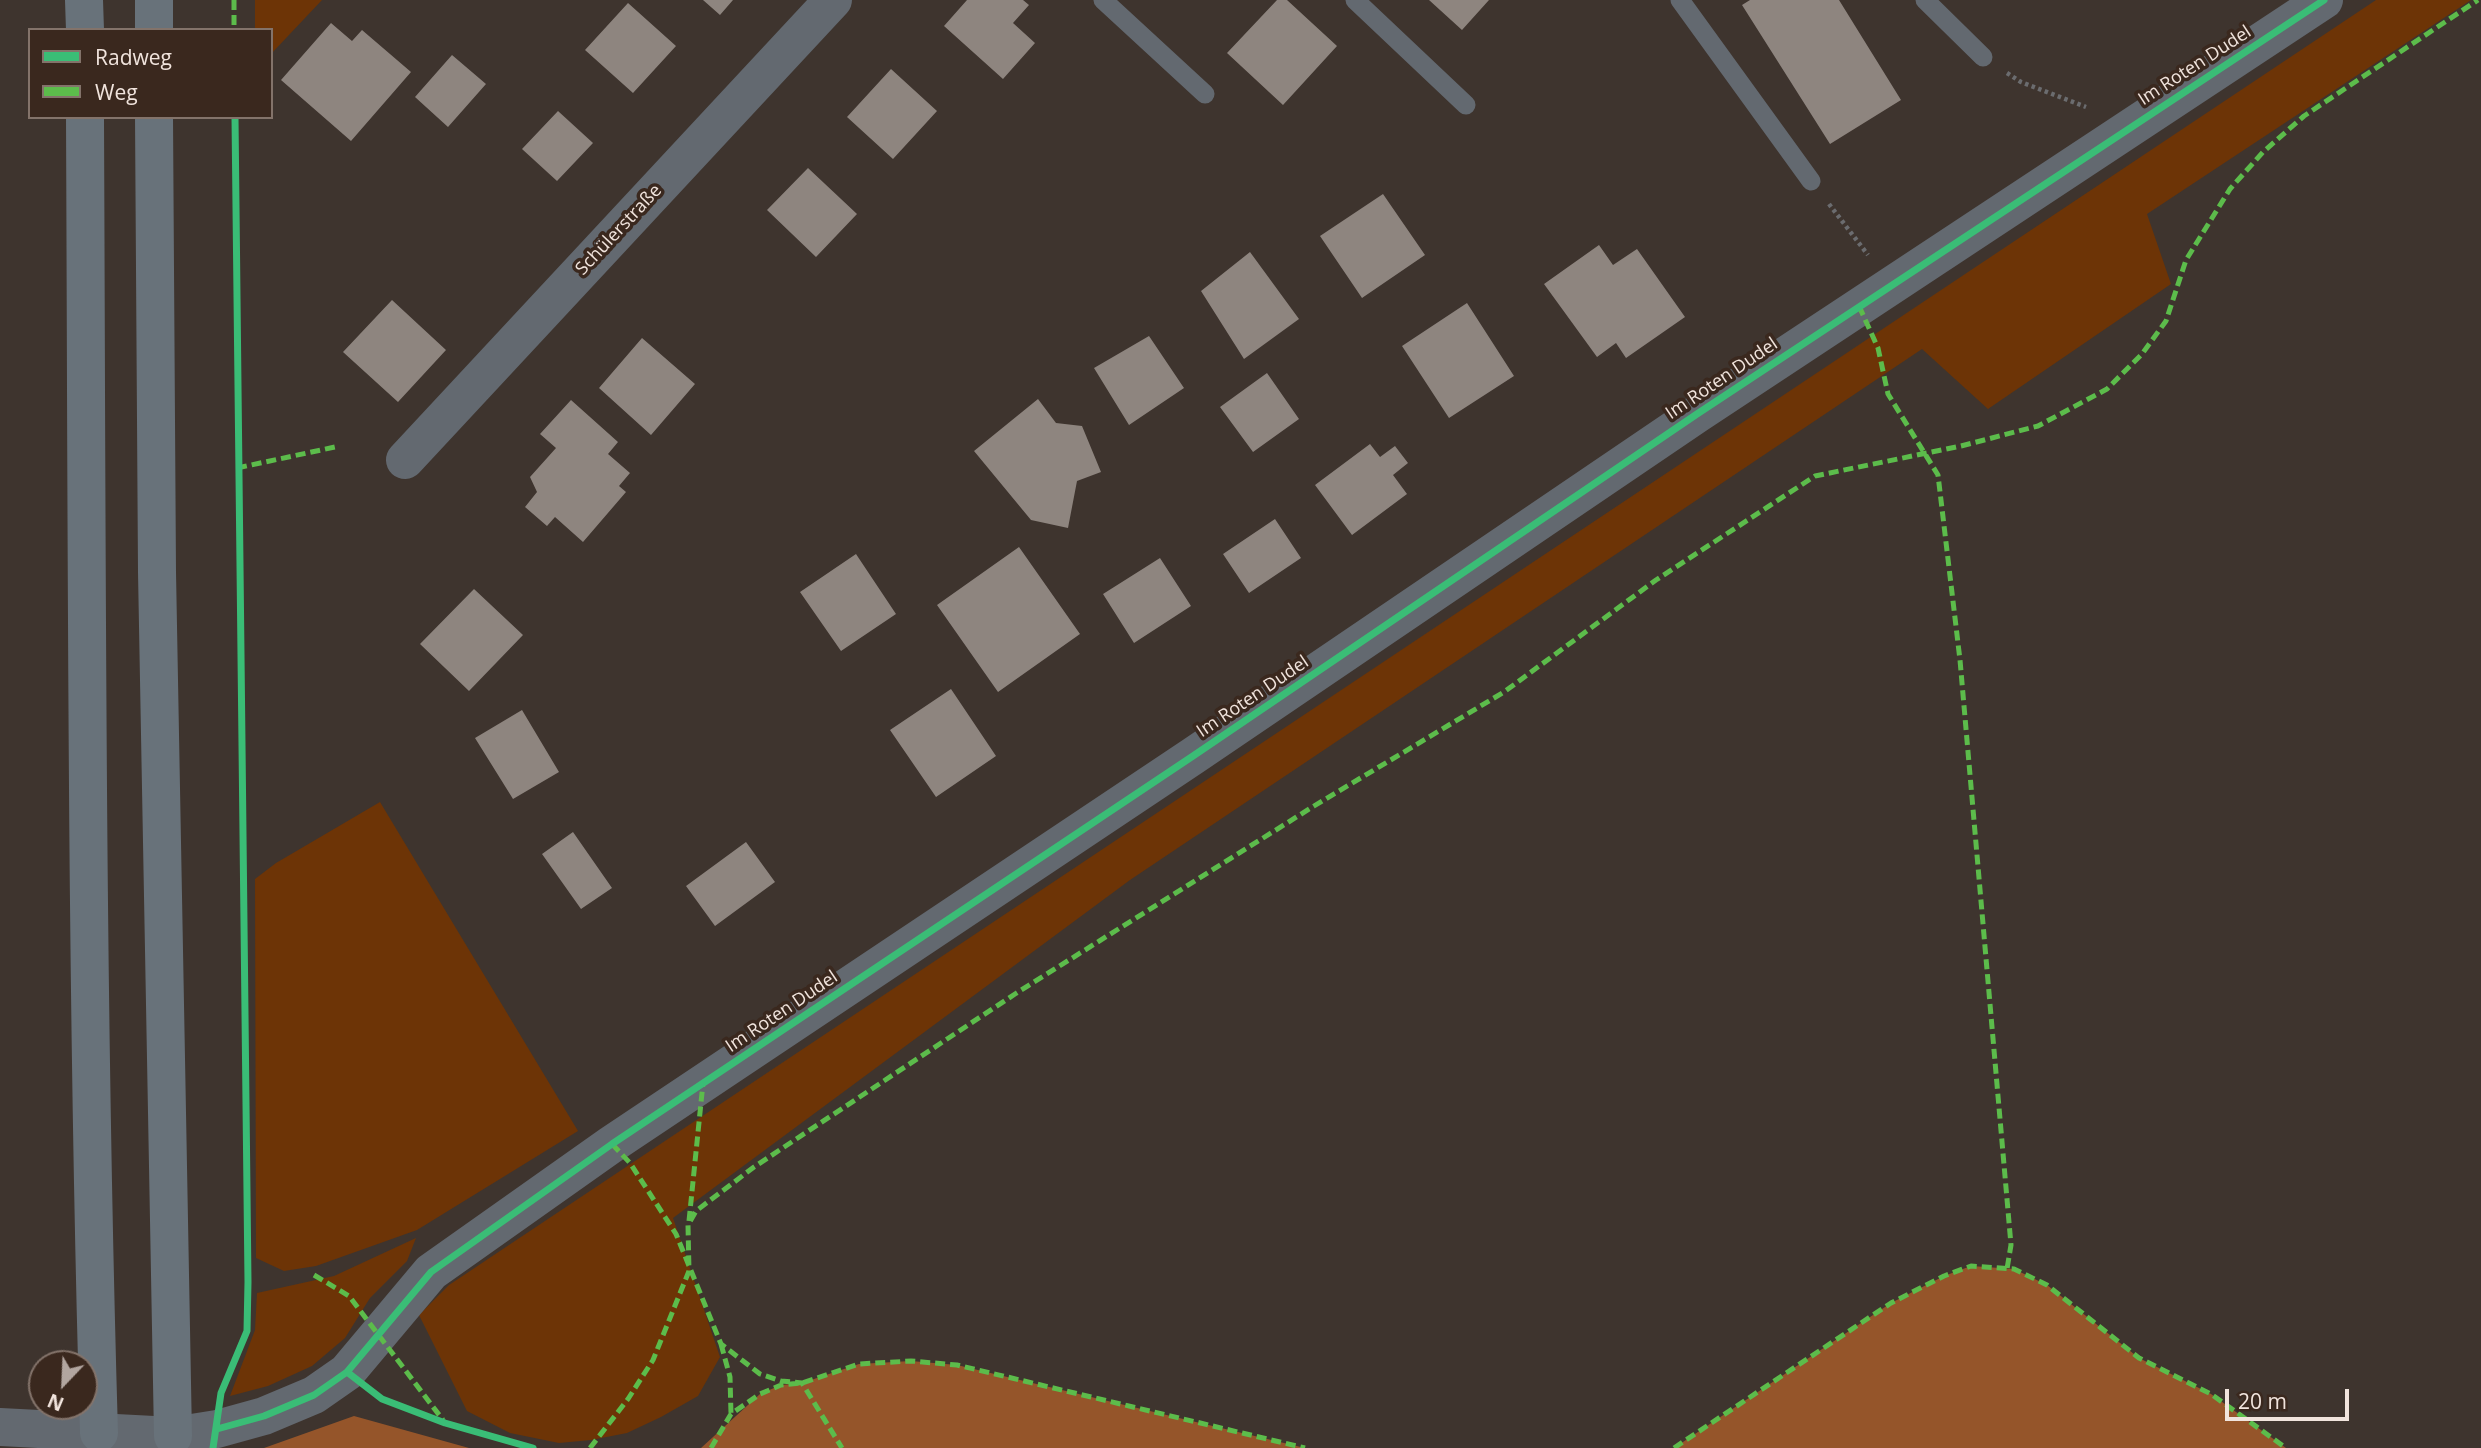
<!DOCTYPE html>
<meta charset="utf-8">
<style>
body{margin:0}
#map{position:relative;width:2481px;height:1448px;overflow:hidden;background:#3e342e;font-family:"Open Sans",sans-serif}
canvas{display:block}
.legend{position:absolute;left:28px;top:28px;width:245px;height:91px;box-sizing:border-box;background:#3a281e;border:2px solid #83736a;margin:0;padding:9px 12px;list-style:none;font-size:21px;color:#f1e4dd}
.legend li{display:flex;align-items:center;gap:14px;height:35px}
.legend b{width:35px;border:2px solid #83736a}
.north{position:absolute;left:28px;top:1350px;width:70px;height:70px;box-sizing:border-box;background:#3a281e;border:2px solid #83736a;border-radius:50%;rotate:203deg;font-size:19px;font-weight:700;line-height:28px;text-align:center;color:#f1e4dd}
.north::after{content:'';display:block;margin:auto;width:24px;height:32px;background:#b2a6a0;clip-path:polygon(50% 0,100% 100%,50% 72%,0 100%)}
.scale{position:absolute;left:2225px;top:1389px;width:124px;height:32px;box-sizing:border-box;border:4px solid #f1e4dd;border-top:0;padding-left:9px;font-size:21px;line-height:24px;white-space:nowrap;color:#f1e4dd;-webkit-text-stroke:5px #3a281e;paint-order:stroke}
</style>
<div id="map">
<canvas width="2481" height="1448"></canvas>
<ul class="legend">
<li><b style="height:9px;background:#3abd76"></b>Radweg</li>
<li><b style="height:9px;background:#5cbc4b"></b>Weg</li>
</ul>
<div class="north">N</div>
<div class="scale">20 m</div>
</div>
<script>
const g = document.querySelector('canvas').getContext('2d');
g.lineJoin = 'round';
function fillPath(path, color) {
  g.fillStyle = color;
  g.fill(path, 'evenodd');
}
function stroke(path, color, width, dash) {
  g.strokeStyle = color;
  g.lineWidth = width;
  g.lineCap = dash ? 'butt' : 'round';
  g.setLineDash(dash || []);
  g.stroke(path);
}
function drawText(font, color, halo, rows, align = 'center') {
  g.font = font + ' "Open Sans",sans-serif';
  g.lineWidth = 7;
  g.setLineDash([]);
  g.textBaseline = 'middle';
  g.strokeStyle = halo;
  g.fillStyle = color;
  for (const [text, x, y, turn = 0] of rows) {
    g.save();
    g.translate(x, y);
    g.rotate((+turn || 0) * Math.PI / 180);
    g.textAlign = isNaN(turn) ? turn : align;
    if (halo) g.strokeText(text, 0, 0);
    g.fillText(text, 0, 0);
    g.restore();
  }
}
const green = new Path2D(`
 M255 0H322L271 54V30H255Z
 M2376 0H2471L2147 214 2171 284 1988 409 1922 349 1130 880 673 1218 720 1357 698 1396 661 1417 627 1433 591 1440 559 1443 510 1433 467 1411 419 1315 449 1285Z
 M380 802 578 1131 417 1230 316 1266 284 1271 256 1258 255 879 276 863Z
 M416 1238 407 1261 370 1298 345 1338 312 1366 268 1386 230 1396 255 1330 257 1293 334 1276Z`);
const forest = new Path2D(`
 M1971 1266 2014 1269 2047 1285 2139 1358 2211 1394 2286 1448H1674L1891 1303 1944 1276Z
 M911 1361 957 1365 1305 1448H701L760 1394 781 1385 802 1383 859 1364Z
 M354 1416 469 1448H264Z`);
const building = new Path2D(`
 M703 0H733L720 15Z
 M967 0H1023L1029 5 1013 23 1035 43 1003 79 944 26Z
 M1277 0H1287L1337 46 1283 105 1227 53Z
 M1429 0H1489L1462 30Z
 M1750 0H1839L1901 100 1830 144 1742 5Z
 M628 3 676 46 633 93 585 50Z
 M331 23 352 41 362 30 411 72 351 141 281 80Z
 M452 55 486 84 448 127 415 97Z
 M891 69 937 111 893 159 847 117Z
 M558 111 593 143 557 181 522 149Z
 M808 168 857 214 816 257 767 210Z
 M1383 194 1425 255 1362 298 1320 236Z
 M1599 245 1613 265 1637 249 1685 317 1626 358 1616 343 1597 357 1544 284Z
 M1250 252 1299 319 1244 359 1201 291Z
 M392 300 446 350 398 402 343 352Z
 M1467 303 1514 376 1449 418 1402 346Z
 M1149 336 1184 388 1129 425 1094 368Z
 M642 338 695 384 651 435 599 388Z
 M1267 373 1299 419 1253 452 1220 407Z
 M1038 399 1056 423 1082 426 1101 472 1077 481 1068 528 1031 520 974 451Z
 M571 400 618 442 608 454 630 473 619 486 626 492 583 542 555 517 547 526 525 507 537 492 530 477 556 448 540 434Z
 M1370 444 1380 457 1395 446 1408 463 1393 475 1407 494 1352 535 1315 485Z
 M1275 519 1301 558 1249 593 1223 554Z
 M1019 547 1080 634 998 692 937 605Z
 M856 554 896 614 841 651 800 592Z
 M1160 558 1191 606 1134 643 1103 594Z
 M474 589 523 635 469 691 420 644Z
 M951 689 996 756 936 797 890 730Z
 M522 710 559 772 513 799 475 738Z
 M573 832 612 888 581 909 542 854Z
 M746 842 775 882 715 926 686 886Z`);
const path = new Path2D(`
 M2007 73 2021 82 2086 107
 M1829 204 1868 255`);
const service = new Path2D(`
 M1103 0 1205 94
 M1355 0 1466 105
 M1680 0 1811 181
 M1925 0 1983 57`);
const minor = new Path2D(`
 M405 460 833 0
 M0 1427 173 1436 217 1429 264 1416 314 1395 347 1372 431 1272 612 1144 1193 756 1697 414 2324 0`);
const trunk = new Path2D(`
 M84 0 85 30
 M154 0V30
 M85 117C87 556 86 995 99 1433
 M154 117 157 572 173 1436`);
const quiet = new Path2D(`
 M234 0V30
 M1859 306 1878 348 1888 394 1938 475 1960 660 2011 1245 2007 1269
 M237 468 335 447
 M612 1144 630 1163 676 1234 721 1344 760 1374 781 1381 802 1383 842 1448
 M689 1221 703 1083
 M314 1275 349 1296 443 1420
 M721 1344 730 1377 731 1414
 M590 1448 628 1399 653 1360 689 1271 688 1225 696 1211 754 1167 1015 994 1314 806 1504 692 1656 580 1815 476 1961 446 2038 426 2107 389 2142 354 2166 321 2186 260 2230 189 2263 152 2304 116 2478 0
 M711 1448 731 1414 760 1394 781 1385 802 1383 859 1364 911 1361 957 1365 1305 1448
 M1674 1448 1891 1303 1944 1276 1971 1266 2014 1269 2047 1285 2139 1358 2211 1394 2286 1448`);
const cycleway = new Path2D(`
 M347 1372 382 1399 445 1423 533 1448
 M217 1429 264 1416 314 1395 347 1372 431 1272 612 1144 1193 756 1697 414 2324 0
 M213 1448 221 1393 247 1331 248 1282 235 117`);
const streetNames = [
 ["Im Roten Dudel",2195,66,-33],
 ["Schülerstraße",619,230,-47],
 ["Im Roten Dudel",1722,379,-34],
 ["Im Roten Dudel",1253,697,-34],
 ["Im Roten Dudel",782,1012,-34]
];
fillPath(green, '#6d3406');
fillPath(forest, '#95552a');
fillPath(building, '#8e857f');
stroke(path, '#6b6c6f', 4.5, [3.5, 3.5]);
stroke(service, '#636970', 19);
stroke(minor, '#636970', 38);
stroke(trunk, '#68727a', 38);
stroke(quiet, '#5cbc4b', 5, [10, 5]);
stroke(cycleway, '#3abd76', 7);
drawText('18px', '#f1e4dd', '#3a281e', streetNames);
</script>
